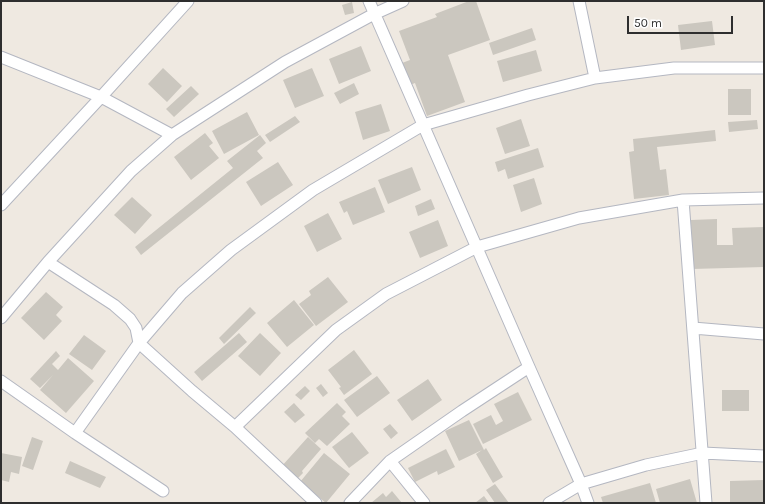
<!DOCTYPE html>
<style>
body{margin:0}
#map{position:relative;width:765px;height:504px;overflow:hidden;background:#efe9e1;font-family:Karla,sans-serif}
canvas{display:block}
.frame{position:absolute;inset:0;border:2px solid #2e2e2e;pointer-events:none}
.scale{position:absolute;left:627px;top:16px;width:106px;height:18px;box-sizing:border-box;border:2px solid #2e2e2e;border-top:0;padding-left:5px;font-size:12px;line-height:14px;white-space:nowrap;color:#2e2e2e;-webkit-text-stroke:3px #fff;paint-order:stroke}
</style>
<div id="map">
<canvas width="765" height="504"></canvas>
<div class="frame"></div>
<div class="scale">50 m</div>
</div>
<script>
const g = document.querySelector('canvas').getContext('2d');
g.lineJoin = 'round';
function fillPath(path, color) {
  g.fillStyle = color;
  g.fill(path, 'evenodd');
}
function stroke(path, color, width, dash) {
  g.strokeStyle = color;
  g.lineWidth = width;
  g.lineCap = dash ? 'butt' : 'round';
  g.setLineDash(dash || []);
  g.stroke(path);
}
const building = new Path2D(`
 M469 1H476L490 40 448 55 465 102 427 116 415 83 410 85 402 63 410 60 399 31 437 17 435 14Z
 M352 2 354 13 345 15 342 5Z
 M712 21 715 45 681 50 678 25Z
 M532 28 536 40 493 55 489 43Z
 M361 46 371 71 339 84 329 59Z
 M536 50 542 71 503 82 497 61Z
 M163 68 182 86 167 102 148 84Z
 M312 68 324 96 295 108 283 80Z
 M354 83 359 94 340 104 334 93Z
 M191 86 199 94 174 117 166 109Z
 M728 89H751V115H728Z
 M381 104 390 131 363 140 355 112Z
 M247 112 259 135 224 154 212 131Z
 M295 116 300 122 270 142 265 135Z
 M521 119 530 146 505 154 496 128Z
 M757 120 758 129 729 132 728 122Z
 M715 130 716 141 657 147 660 170 666 169 669 195 634 199 629 152 634 151 633 139Z
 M205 133 213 143 209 146 219 158 191 180 174 157Z
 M260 135 266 143 257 151 263 158 141 255 135 247 233 168 227 161Z
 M538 148 544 167 508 179 505 169 498 172 495 162Z
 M278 162 293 185 261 206 246 182Z
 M412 167 421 190 388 204 378 180Z
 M534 178 542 204 521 212 513 185Z
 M375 187 385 212 353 225 347 211 344 213 339 202Z
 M132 197 152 215 135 234 114 215Z
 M431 199 435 209 418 216 415 206Z
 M328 213 342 239 317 252 304 226Z
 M717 219V245H733L732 228 764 227V267L692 269 691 220Z
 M438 220 448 246 420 258 409 232Z
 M328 277 348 302 316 326 299 304 311 295 309 291Z
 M46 292 63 307 56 315 62 321 44 340 21 318Z
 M294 300 314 325 287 347 267 323Z
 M250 307 256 313 224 344 219 338Z
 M239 333 247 342 202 381 194 372Z
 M260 333 281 353 260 376 238 356Z
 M84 335 106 351 92 370 69 354Z
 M354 350 372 374 344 395 339 388 341 387 328 370Z
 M56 351 60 356 52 364 58 370 68 358 94 381 66 413 40 390 53 375 40 388 30 379Z
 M377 376 390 393 357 417 344 400Z
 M428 379 442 400 412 421 397 400Z
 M321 384 328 393 323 397 316 388Z
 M305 386 310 391 301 400 295 395Z
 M722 390H749V411H722Z
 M518 392 532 420 483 444 473 424 491 415 496 425 503 421 494 404Z
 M294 403 305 415 295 423 284 412Z
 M337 403 346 412 342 416 350 424 327 446 319 439 315 443 305 433Z
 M469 420 484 450 486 448 503 477 493 483 476 454 482 450 459 461 445 431Z
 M390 424 398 433 391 439 383 429Z
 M352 432 369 453 349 468 332 447Z
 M32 437 43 441 33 470 22 466Z
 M308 437 321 449 302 471 303 473 296 480 281 467Z
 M446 449 455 467 438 475 437 471 415 482 408 468Z
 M1 453 22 457 19 474 11 472 9 482 1 480Z
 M324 453 350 474 326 503 300 482Z
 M70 461 106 477 100 488 65 473Z
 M690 479 697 503H660L656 489Z
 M764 480V503H730V481Z
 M650 483 656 503H603L601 497Z
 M495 484 509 503H495L486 490Z
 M392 491 402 503H371L383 493 386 497Z
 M484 496 489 503H475Z`);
const minor = new Path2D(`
 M369 1 529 367 581 484 588 503
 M579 1 595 78
 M1 57 101 97 172 135
 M683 200 706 503
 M1 205 101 97 188 1
 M48 262 114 305 130 319 136 328 139 343 192 391 235 427 316 503
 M1 318 48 262 131 171 172 135 285 62 374 14 403 1
 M693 328 764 334
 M1 381 75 433 163 491
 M235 427 336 330 386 294 477 247 579 218 683 200 764 198
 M75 433 139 343 182 293 231 250 313 190 423 125 528 95 595 78 674 68H764
 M390 461 424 503
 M350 503 390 461 462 411 529 367
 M549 503 581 484 646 465 703 453 764 456`);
fillPath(building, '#cbc7bf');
stroke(minor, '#b4b7c1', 13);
stroke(minor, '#fff', 11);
</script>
